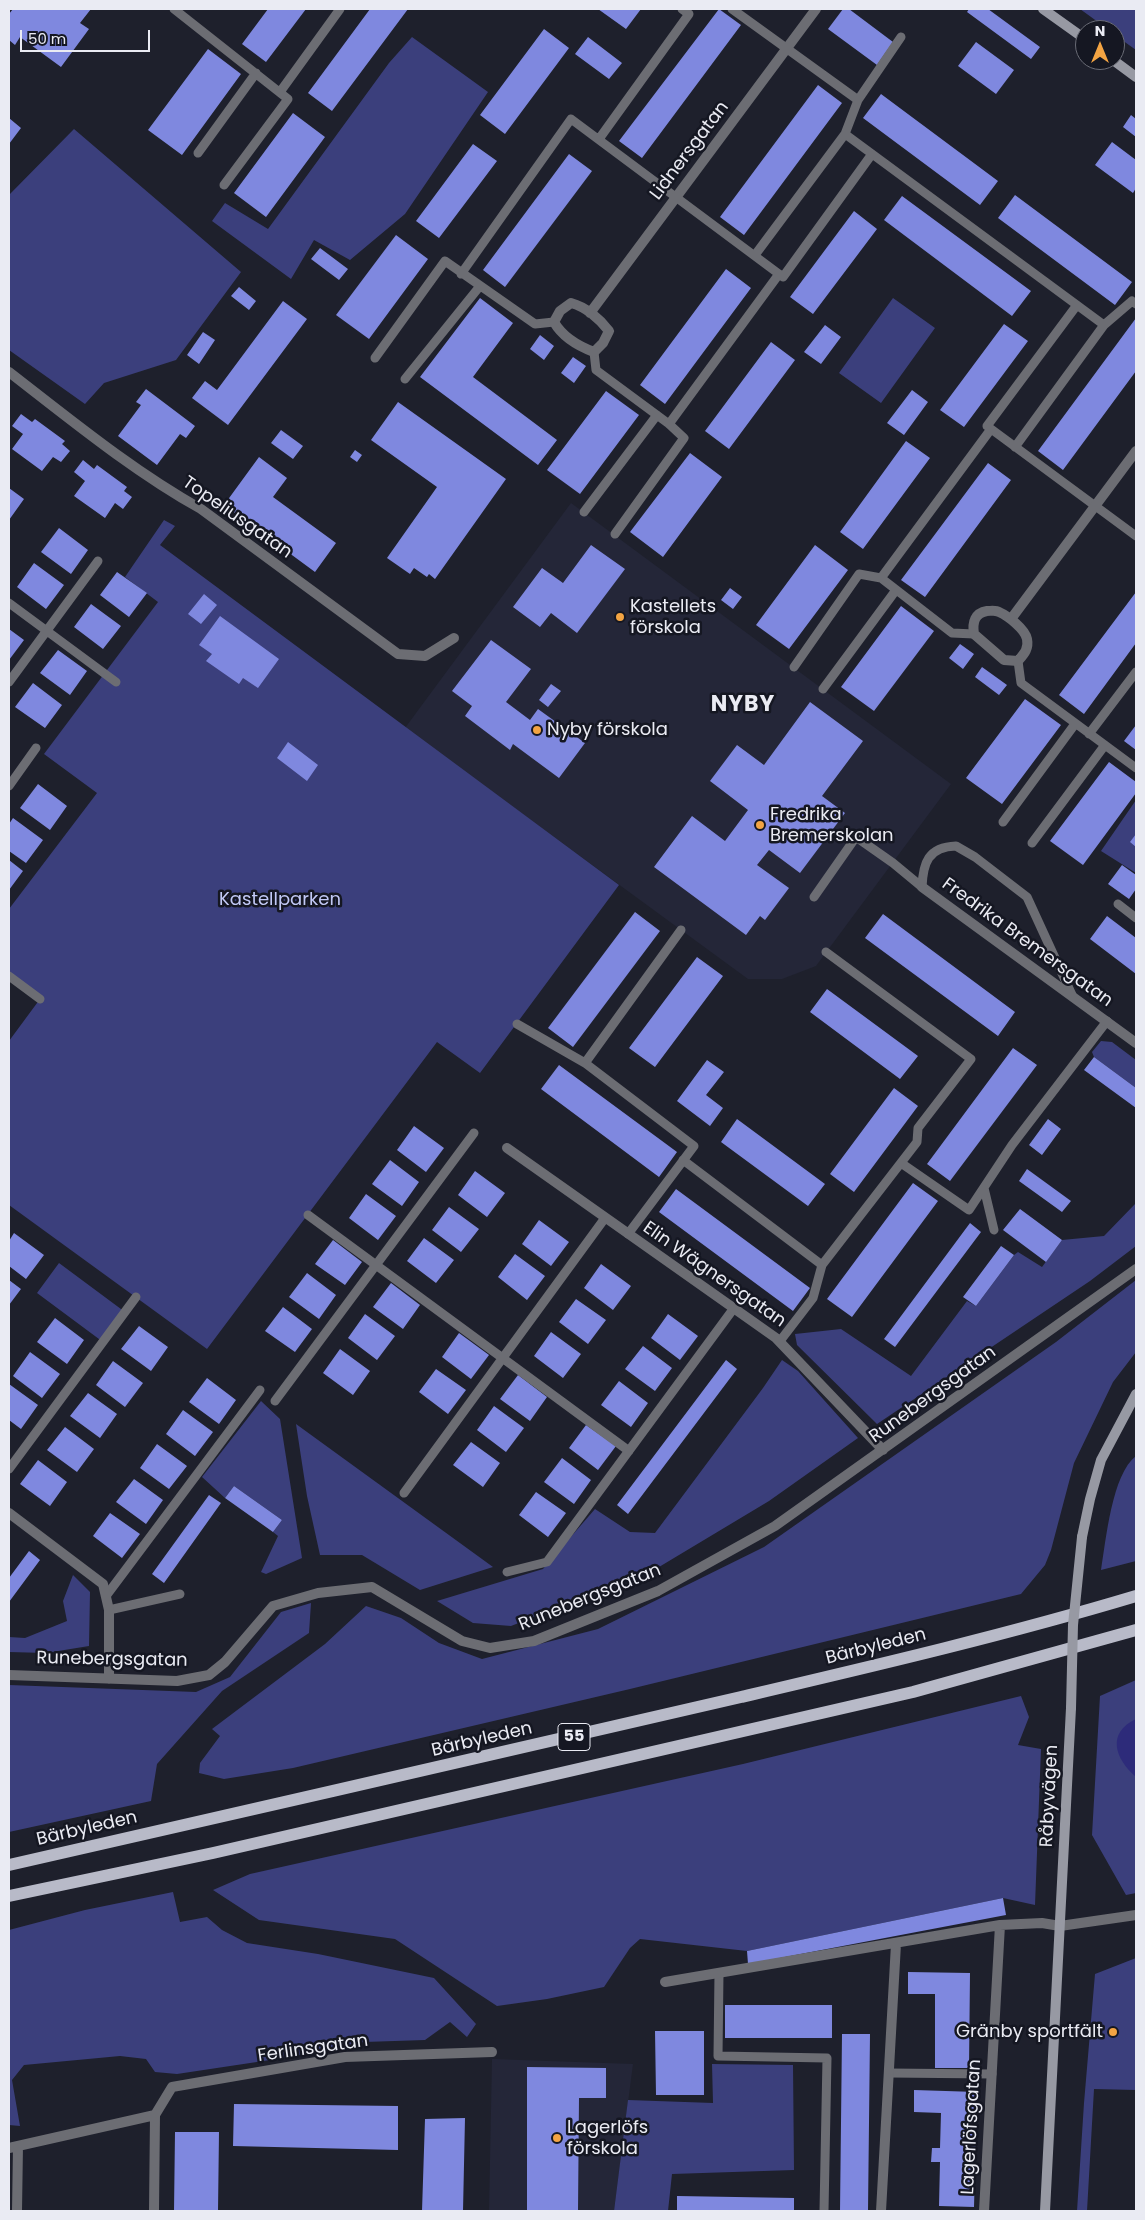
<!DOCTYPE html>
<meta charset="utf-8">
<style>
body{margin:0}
#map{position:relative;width:1145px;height:2220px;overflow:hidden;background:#1e202c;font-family:Poppins,sans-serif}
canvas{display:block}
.frame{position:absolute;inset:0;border:10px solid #eaebf3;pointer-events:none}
.north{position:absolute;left:1075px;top:20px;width:50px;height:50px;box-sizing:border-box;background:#151722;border:1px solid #6a6c76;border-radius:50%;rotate:0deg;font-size:14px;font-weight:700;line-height:20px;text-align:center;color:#eaebf3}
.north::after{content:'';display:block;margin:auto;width:18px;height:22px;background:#f3a443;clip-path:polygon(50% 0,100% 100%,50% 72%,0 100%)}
.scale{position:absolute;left:20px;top:30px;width:130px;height:22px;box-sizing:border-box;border:2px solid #eaebf3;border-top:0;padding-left:6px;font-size:15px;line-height:18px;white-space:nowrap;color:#eaebf3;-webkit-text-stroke:4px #151722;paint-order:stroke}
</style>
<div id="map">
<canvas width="1145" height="2220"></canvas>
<div class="frame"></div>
<div class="north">N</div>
<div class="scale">50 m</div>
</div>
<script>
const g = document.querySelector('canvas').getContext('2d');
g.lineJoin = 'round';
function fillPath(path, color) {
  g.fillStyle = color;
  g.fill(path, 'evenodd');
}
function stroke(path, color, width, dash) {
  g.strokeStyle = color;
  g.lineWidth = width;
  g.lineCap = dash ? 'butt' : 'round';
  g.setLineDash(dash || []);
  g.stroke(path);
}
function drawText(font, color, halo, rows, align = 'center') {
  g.font = font + ' Poppins,sans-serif';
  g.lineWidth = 5;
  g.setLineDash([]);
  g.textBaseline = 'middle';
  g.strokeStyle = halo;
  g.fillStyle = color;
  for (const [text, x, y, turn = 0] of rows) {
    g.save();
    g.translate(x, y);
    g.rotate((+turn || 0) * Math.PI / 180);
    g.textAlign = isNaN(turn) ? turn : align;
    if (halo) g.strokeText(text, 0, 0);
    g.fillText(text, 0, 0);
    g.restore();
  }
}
const built = new Path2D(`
 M571 503 951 784 816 966 782 979H748L405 728Z
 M492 2059 633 2064 614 2211H489Z`);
const green = new Path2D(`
 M1080 9H1136V50L1115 35V30H1109Z
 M412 37 488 92 405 214 350 260 314 240 291 279 212 221 225 203 268 229 389 63Z
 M74 129 241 272 176 360 104 383 85 404 9 350V195Z
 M893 298 935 328 881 403 839 373Z
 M164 520 175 526 160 545 619 885 480 1073 437 1042 207 1349 9 1205V1041L40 999 9 976V909L97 793 44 754 158 602 125 577Z
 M1136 800V873L1101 851Z
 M1101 1041 1112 1042 1136 1060V1088L1094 1057 1092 1052Z
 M1136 1203V1246L1090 1281 877 1424 797 1345 795 1334 841 1329 911 1376 967 1301 976 1306 1014 1255 1018 1252 1042 1267 1062 1240 1104 1236Z
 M59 1263 125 1312 103 1342 37 1293Z
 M1136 1280V1352L1113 1382 1074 1463 1051 1550 1045 1565 1021 1594 630 1689 293 1768 224 1779 199 1773 200 1763 220 1736 212 1729 325 1644 366 1606 401 1618 439 1643 482 1659 598 1629 764 1547 1056 1342Z
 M782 1360 798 1371 858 1438 769 1501 654 1570 511 1626 473 1623 437 1601 543 1569 595 1509 630 1532 655 1533 763 1388Z
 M261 1401 280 1419 302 1558 266 1574 261 1572 278 1536 273 1532 282 1520 234 1486 225 1498 202 1477Z
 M296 1424 493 1567 420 1590 362 1555H320L307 1496Z
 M1136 1456V1561L1101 1570C1106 1540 1112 1474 1136 1456Z
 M73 1575 90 1592 89 1646 46 1653 9 1652V1637L25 1638 67 1621 63 1601Z
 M311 1603 309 1633 222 1691 157 1764 151 1801 9 1832V1685L196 1692 230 1677 281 1612Z
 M1136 1680V1893L1126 1895 1092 1835 1100 1696Z
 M1021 1696 1029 1717 1018 1745 1041 1749 1035 1905 1003 1898 747 1951 640 1939 630 1948 604 1987 547 1999 497 2006 395 1939 259 1920 213 1890 250 1874 743 1764Z
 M173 1892 180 1922 207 1917 222 1930 247 1943 318 1954 434 1978 476 2024 467 2037 450 2022 425 2040 364 2042 290 2057 177 2074 155 2072 146 2059 120 2056 24 2065 12 2080 20 2126 9 2125V1930L85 1910Z
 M1136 1958V2090L1094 2089 1087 2211H1077L1084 2103 1095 1974Z
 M712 2064 793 2065 794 2170 672 2174 668 2211H614L628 2100 713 2103Z`);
const water = new Path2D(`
 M1136 1719V1777C1115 1759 1106 1733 1136 1719Z`);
const building = new Path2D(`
 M13 9H91L80 23 89 29 61 67 20 37 15 45 9 40V14Z
 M268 9H306L266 62 242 44Z
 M370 9H408L332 111 308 93Z
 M598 9H641L626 29Z
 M719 9 741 25 642 158 619 141Z
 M843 9H849L893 42 877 65 828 29Z
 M969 9H988L1040 47 1031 59 967 12Z
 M544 29 569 48 505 134 480 115Z
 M588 37 622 63 609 79 575 54Z
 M976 42 1014 70 996 94 958 66Z
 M208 49 241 74 182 155 148 130Z
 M818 85 842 103 744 235 720 217Z
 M881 94 998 181 980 205 863 118Z
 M293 113 325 137 266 217 234 193Z
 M1131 115 1136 119V137L1123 127Z
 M9 118 21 128 9 144Z
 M1112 142 1136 160V188L1133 193 1095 165Z
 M473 144 497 161 439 238 416 221Z
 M569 154 592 171 505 287 483 270Z
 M1015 195 1132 282 1115 305 998 218Z
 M902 196 1031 291 1012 316 884 220Z
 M854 211 877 229 813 314 790 297Z
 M396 235 428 259 369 339 336 315Z
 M320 248 348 269 339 280 311 259Z
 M726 269 751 288 665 404 640 385Z
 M239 287 256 301 249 310 231 296Z
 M480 298 513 323 473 377 557 440 538 465 420 377Z
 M283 301 307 319 228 425 192 398 205 381 217 390Z
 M1136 318V371L1063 470 1038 451Z
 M1004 324 1028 341 964 427 940 410Z
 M825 325 841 337 821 364 804 352Z
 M203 332 215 340 199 364 187 355Z
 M540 335 554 346 544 360 530 349Z
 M771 342 795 360 729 449 705 431Z
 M573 357 586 366 574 383 561 373Z
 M146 389 195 426 186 438 180 434 157 465 118 436 141 405 136 402Z
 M912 390 928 402 904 435 887 423Z
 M606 391 639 415 580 494 547 470Z
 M398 402 506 479 435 579 429 574 427 577 414 568 410 574 387 558 437 487 371 440Z
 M21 414 32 422 35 419 65 441 62 444 70 451 61 462 53 457 42 471 12 449 23 434 12 426Z
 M281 430 303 446 293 459 271 443Z
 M906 441 930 458 863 549 840 532Z
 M355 450 362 455 357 462 350 457Z
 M690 453 722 477 663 557 630 532Z
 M259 457 287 478 273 497 336 543 315 572 224 505Z
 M83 460 94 469 97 465 127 487 124 491 132 497 123 509 115 503 105 518 74 496 85 481 74 472Z
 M988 463 1011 480 925 597 901 580Z
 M9 488 24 499 9 520Z
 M59 528 88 550 71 574 41 552Z
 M591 545 625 569 577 633 551 613 540 627 513 607 542 568 563 583Z
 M815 545 848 570 789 649 756 625Z
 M34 563 64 585 46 609 17 587Z
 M117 572 147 593 129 617 100 595Z
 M730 588 742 597 733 609 721 600Z
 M1136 592V643L1084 714 1059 695Z
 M204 594 217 605 201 624 188 614Z
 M91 604 121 626 103 649 74 627Z
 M901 606 934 631 874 711 841 687Z
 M220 616 279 659 258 688 243 678 239 684 206 661 212 654 199 645Z
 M9 629 24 640 9 660Z
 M491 640 531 669 506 702 530 720 538 709 585 743 559 778 513 744 510 750 465 716 472 706 452 691Z
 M960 644 974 654 963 669 949 658Z
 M58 650 87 671 70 695 40 673Z
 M982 667 1007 685 999 695 975 677Z
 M33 683 62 705 45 728 15 707Z
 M551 684 561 691 548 707 539 700Z
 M1025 699 1061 725 1002 804 966 778Z
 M810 702 863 741 822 796 845 813 800 873 769 850 757 865 789 888 765 920 760 916 746 935 654 867 692 816 725 841 748 810 710 781 737 745 764 765Z
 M1136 725V750L1124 741Z
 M288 742 318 765 307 781 277 758Z
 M1109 762 1136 782V793L1083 865 1050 841Z
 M38 784 67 806 50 830 20 808Z
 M13 818 43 840 26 863 9 851V824Z
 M1136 834V847L1130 842Z
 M9 860 23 871 9 890Z
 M1122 865 1136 875V889L1129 899 1108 884Z
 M635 912 660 931 573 1047 548 1028Z
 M883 914 1015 1012 998 1036 865 938Z
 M1107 916 1136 938V974L1090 939Z
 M697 957 723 976 655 1067 629 1048Z
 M827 989 918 1056 900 1079 810 1012Z
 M1013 1048 1037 1065 950 1181 927 1164Z
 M1094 1057 1136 1088V1108L1084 1070Z
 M707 1060 724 1072 706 1095 723 1108 710 1126 677 1101Z
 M559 1065 677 1152 659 1177 541 1089Z
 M894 1088 918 1106 854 1192 830 1174Z
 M737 1119 825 1184 808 1206 721 1142Z
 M1048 1119 1061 1129 1042 1155 1029 1145Z
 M414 1126 444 1148 426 1172 397 1150Z
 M390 1160 419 1182 402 1206 372 1184Z
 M1027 1169 1071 1201 1062 1212 1019 1181Z
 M475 1171 505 1193 487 1217 458 1195Z
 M913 1183 938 1201 852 1317 827 1299Z
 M676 1189 810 1288 793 1311 659 1212Z
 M366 1194 396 1216 378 1240 349 1218Z
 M449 1207 479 1229 461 1252 432 1230Z
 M1020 1209 1062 1240 1046 1262 1003 1230Z
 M539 1220 569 1242 551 1266 522 1244Z
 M970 1223 981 1232 895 1347 884 1339Z
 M14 1233 44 1255 26 1279 9 1266V1241Z
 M424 1238 454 1260 436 1283 407 1261Z
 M333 1240 362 1262 345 1285 315 1264Z
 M1001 1246 1014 1255 976 1306 963 1297Z
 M515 1254 545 1276 527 1300 498 1277Z
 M601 1264 631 1286 613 1310 584 1288Z
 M307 1273 336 1295 319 1319 289 1297Z
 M9 1280 21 1289 9 1305Z
 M391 1283 420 1305 403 1329 373 1307Z
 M576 1299 606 1320 588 1344 559 1322Z
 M283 1307 312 1329 295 1352 265 1331Z
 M365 1314 395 1336 377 1360 348 1338Z
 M668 1314 698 1336 680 1360 651 1338Z
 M55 1318 84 1340 67 1364 37 1342Z
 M139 1326 168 1347 151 1371 121 1349Z
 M551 1332 581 1354 563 1378 534 1356Z
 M459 1333 489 1355 471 1379 442 1357Z
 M643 1346 672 1368 655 1391 625 1369Z
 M340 1349 370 1371 353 1395 323 1373Z
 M30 1352 60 1374 42 1398 13 1376Z
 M726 1360 737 1369 628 1514 617 1505Z
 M113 1361 143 1383 125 1407 96 1385Z
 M436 1369 466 1390 448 1414 419 1392Z
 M518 1375 547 1397 530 1421 500 1399Z
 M207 1378 236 1400 219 1424 189 1402Z
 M619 1381 648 1403 631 1427 601 1405Z
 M9 1384 38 1405 21 1429 9 1420Z
 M88 1393 117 1414 100 1438 70 1416Z
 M494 1406 524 1428 506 1452 477 1430Z
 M183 1410 213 1432 195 1456 166 1434Z
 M586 1425 616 1446 598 1470 569 1448Z
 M65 1427 94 1449 77 1472 47 1450Z
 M471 1442 500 1463 483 1487 453 1465Z
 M157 1444 187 1466 169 1489 140 1468Z
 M562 1458 591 1480 574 1504 544 1482Z
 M38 1460 67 1482 50 1506 20 1484Z
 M134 1479 163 1500 146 1524 116 1502Z
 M234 1486 282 1520 273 1532 225 1498Z
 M536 1492 566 1513 548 1537 519 1515Z
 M209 1495 221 1503 164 1583 152 1574Z
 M110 1513 140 1534 122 1558 93 1536Z
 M29 1551 40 1560 9 1602V1578Z
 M1003 1898 1006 1915 748 1964 747 1951Z
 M908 1972 970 1973 969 2068H935V1994H908Z
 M725 2005H832V2038H725Z
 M655 2031H704V2095H656Z
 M842 2034H870L868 2211H840Z
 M527 2067 606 2068V2098H579L578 2211H527Z
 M914 2090 977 2092 974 2207 939 2206 940 2162H931L932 2148H940L941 2113 914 2112Z
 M234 2104 398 2106V2150L233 2146Z
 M465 2118 463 2211H422L425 2119Z
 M175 2132H219L218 2211H174Z
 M677 2196 794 2198V2211H677Z`);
const lane = new Path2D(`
 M174 9 288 99 224 185
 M732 9 858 100 845 134
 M280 92 340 9
 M858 100 901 37
 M599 139 689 14 682 9
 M198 153 256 73
 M755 255 845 134 1104 325 1015 447
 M461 274 571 119 783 277 872 154
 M1077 305 987 426 1136 536
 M1104 325 1132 301 1136 304
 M594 352 596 370 669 424 684 438 615 534
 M375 358 445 261 535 324 554 322
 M405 379 480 286
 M669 424 779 274
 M584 512 657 415
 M881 578 991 429
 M9 603 116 682
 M1018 661 1021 683 1136 768
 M794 667 859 574 881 578 952 633 974 634
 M9 682 98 561
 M823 689 896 590
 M1089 734 1136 672
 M9 786 36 748
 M1003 822 1075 724
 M1032 843 1105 745
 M922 887C923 863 928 847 956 846L975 857 1027 897 1072 995
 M814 897 856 837 893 863 922 887
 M1118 904 1136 918
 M9 976 40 999
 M517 1024 585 1063 694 1146 628 1234
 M585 1063 681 930
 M683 1160 822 1265 917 1142 918 1128 971 1059 826 952
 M901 1163 969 1210 1012 1145 1107 1021
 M984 1188 994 1230
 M308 1215 629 1451
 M780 1341 813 1298 822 1265
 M275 1401 474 1133
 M9 1469 136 1297
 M404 1493 605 1218
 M507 1572 547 1562 734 1308
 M106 1596 260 1390
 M109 1610 180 1594
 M719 1973 718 2056 827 2058 824 2211
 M889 2073 992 2074`);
const street = new Path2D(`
 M571 303C586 307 600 319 609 331L603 343 594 352C578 346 562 336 554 322L560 311Z
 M590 313 816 9
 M9 372C71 420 133 471 201 509L398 654 425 656 454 638
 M987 611C991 611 996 610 999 612 1008 616 1025 629 1027 639 1029 649 1024 654 1018 661L1004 660 974 634C972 622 975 613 987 611Z
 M1011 619 1136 451
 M922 887 1136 1043
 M507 1148 776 1338 883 1450
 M9 1513 103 1584 109 1610V1679
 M9 1675 177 1681 209 1675 225 1662 273 1606 318 1593 372 1587 462 1641 490 1648 534 1641 658 1591 775 1526 1136 1269
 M665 1982 1000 1925 1042 1923 1060 1926 1136 1915
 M9 2148 155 2115 172 2087 345 2057 492 2052
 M17 2211 18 2146
 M154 2211 155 2115
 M881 2211 896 1944
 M984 2211 1000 1925`);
const secondary = new Path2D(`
 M1043 9 1085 39
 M1113 60 1136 77
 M1082 1537 1090 1499 1101 1460 1136 1394
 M1045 2211 1071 1708`);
const primary = new Path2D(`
 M9 1865C253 1808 497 1755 741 1697 873 1666 1006 1635 1136 1596
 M9 1896 213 1853 913 1692 1136 1630`);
const secondaryBridge = new Path2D(`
 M1071 1708 1073 1625 1082 1537`);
const markers = [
 [620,617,5,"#f3a443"],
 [537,730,5,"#f3a443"],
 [760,825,5,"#f3a443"],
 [1113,2032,5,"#f3a443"],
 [557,2138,5,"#f3a443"]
];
const shields = [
 [574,1737,32]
];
const shieldNames = [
 ["55",574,1737]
];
const streetNames = [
 ["Lidnersgatan",690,151,-53],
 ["Topeliusgatan",237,518,35],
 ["Fredrika Bremersgatan",1027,943,36],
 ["Elin Wägnersgatan",714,1275,35],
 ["Runebergsgatan",933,1395,-36],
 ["Runebergsgatan",590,1598,-22],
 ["Bärbyleden",876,1647,-14],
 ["Runebergsgatan",112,1660,1],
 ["Bärbyleden",482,1740,-13],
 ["Råbyvägen",1050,1796,-87],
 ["Bärbyleden",87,1829,-13],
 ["Ferlinsgatan",313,2049,-8],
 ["Lagerlöfsgatan",972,2127,-87]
];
const poiNames = [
 ["Kastellets",630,607],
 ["förskola",630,628],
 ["Nyby förskola",547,730],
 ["Fredrika",770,815],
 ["Bremerskolan",770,836],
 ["Gränby sportfält",1103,2032,"right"],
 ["Lagerlöfs",567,2128],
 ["förskola",567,2149]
];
const parkNames = [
 ["Kastellparken",280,900]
];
const districtNames = [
 ["NYBY",743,705]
];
fillPath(built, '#242638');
fillPath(green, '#3b3f7c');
fillPath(water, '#2d2b7a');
fillPath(building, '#7f88df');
stroke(lane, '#6c6d73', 9);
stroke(street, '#6c6d73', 10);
stroke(secondary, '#9799a3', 10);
stroke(primary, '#b8bac8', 12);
stroke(secondaryBridge, '#9799a3', 10);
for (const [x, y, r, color] of markers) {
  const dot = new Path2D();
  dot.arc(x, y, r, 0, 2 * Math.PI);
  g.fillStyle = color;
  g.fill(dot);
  stroke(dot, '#151722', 2);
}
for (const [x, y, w] of shields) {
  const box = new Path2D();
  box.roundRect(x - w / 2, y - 13.5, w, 27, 4);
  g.fillStyle = '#151722';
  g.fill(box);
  stroke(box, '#eaebf3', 1);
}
drawText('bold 16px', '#eaebf3', null, shieldNames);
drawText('18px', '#eaebf3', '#151722', streetNames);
drawText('18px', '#eaebf3', '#151722', poiNames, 'left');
drawText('18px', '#c2c9f6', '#151722', parkNames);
g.letterSpacing = '1px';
drawText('bold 22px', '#eaebf3', '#151722', districtNames);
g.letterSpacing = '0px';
</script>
